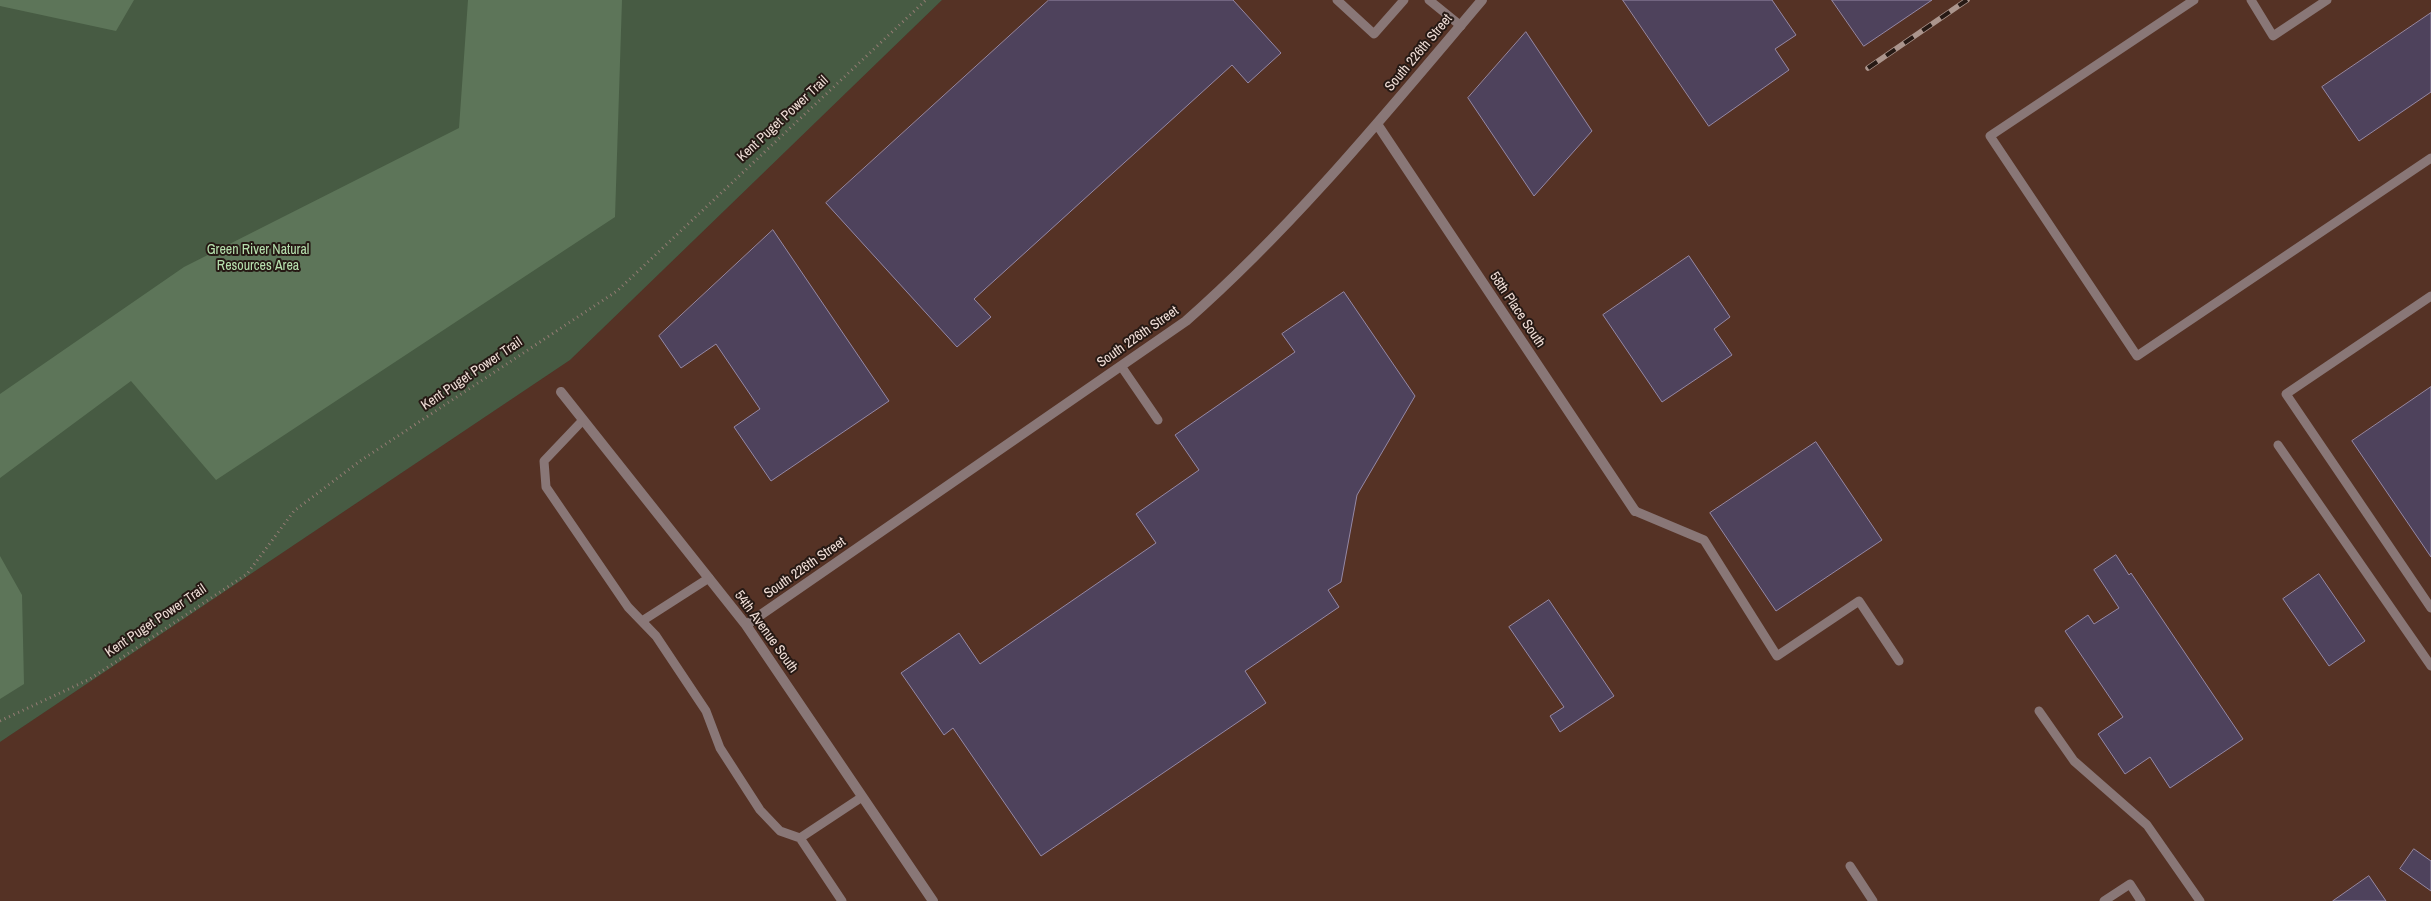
<!DOCTYPE html>
<style>
body{margin:0}
canvas{display:block;background:#492d23}
</style>
<canvas width="2431" height="901"></canvas>
<script>
const g = document.querySelector('canvas').getContext('2d');
g.lineJoin = 'round';
function fillPath(path, color) {
  g.fillStyle = color;
  g.fill(path, 'evenodd');
}
function stroke(path, color, width, dash) {
  g.strokeStyle = color;
  g.lineWidth = width;
  g.lineCap = dash ? 'butt' : 'round';
  g.setLineDash(dash || []);
  g.stroke(path);
}
function drawText(font, color, halo, rows, align = 'center') {
  g.font = font + ' "Archivo Narrow",sans-serif';
  g.lineWidth = 4;
  g.setLineDash([]);
  g.textBaseline = 'middle';
  g.strokeStyle = halo;
  g.fillStyle = color;
  for (const [text, x, y, turn = 0] of rows) {
    g.save();
    g.translate(x, y);
    g.rotate((+turn || 0) * Math.PI / 180);
    g.textAlign = isNaN(turn) ? turn : align;
    if (halo) g.strokeText(text, 0, 0);
    g.fillText(text, 0, 0);
    g.restore();
  }
}
const built = new Path2D(`
 M942 0H2431V901H0V742L570 360Z`);
const green = new Path2D(`
 M0 0H942L570 360 0 742Z`);
const forest = new Path2D(`
 M0 0H134L116 31 0 6Z
 M468 0H622L615 217 216 480 131 381 0 478V394L184 267 459 128Z
 M0 556 22 595 24 684 0 699Z`);
const building = new Path2D(`
 M1049 0H1233L1281 53 1248 83 1232 65 974 299 991 317 957 347 826 203Z
 M1623 0H1772L1796 35 1775 49 1789 70 1709 126Z
 M1832 0H1932L1864 46Z
 M2431 13V92L2359 141 2322 87Z
 M1526 32 1592 131 1534 196 1468 98Z
 M773 230 889 401 771 481 734 427 760 409 716 344 681 368 659 336Z
 M1689 256 1730 317 1714 329 1732 355 1662 402 1603 315Z
 M1344 292 1415 396 1357 495 1341 582 1328 590 1339 607 1245 671 1266 703 1041 856 953 728 944 735 901 673 959 633 980 664 1156 543 1136 514 1199 470 1175 435 1295 352 1282 334Z
 M2431 387V557L2352 441Z
 M1816 442 1882 540 1776 611 1710 513Z
 M2116 555 2129 575 2131 573 2243 739 2170 788 2150 757 2125 774 2098 734 2123 717 2065 631 2088 615 2094 624 2119 608 2094 570Z
 M2319 574 2365 641 2329 666 2283 599Z
 M1549 600 1614 696 1560 732 1550 716 1564 707 1509 627Z
 M2414 849 2431 861V891L2400 869Z
 M2369 876 2386 901H2333Z`);
const path = new Path2D(`
 M0 721 90 679 247 574 294 511 360 461 617 291 926 0`);
const service = new Path2D(`
 M1337 0 1374 34 1404 0
 M1429 0 1461 26
 M2194 0 1990 136 2137 356 2431 158
 M2251 0 2273 36 2327 0
 M2431 296 2286 394 2431 608
 M1121 366 1158 420
 M583 420 544 461 546 487 628 607 656 636 706 711 720 748 760 810 780 831 800 838 842 901
 M2278 445 2431 666
 M1635 511 1704 540 1777 656 1859 601 1899 661
 M642 621 709 578
 M2039 711 2074 761 2147 825 2200 901
 M800 838 862 797
 M1850 866 1873 901
 M2104 901 2130 884 2141 901`);
const minor = new Path2D(`
 M1377 124 1635 511
 M561 392 746 625 933 901
 M746 625 1186 321C1295 225 1388 111 1482 0`);
const rail = new Path2D(`
 M1868 68 1967 0`);
const streetNames = [
 ["South 226th Street",1419,53,-50],
 ["Kent Puget Power Trail",783,119,-43],
 ["58th Place South",1517,310,56],
 ["South 226th Street",1138,337,-35],
 ["Kent Puget Power Trail",472,374,-34],
 ["South 226th Street",805,568,-35],
 ["Kent Puget Power Trail",156,621,-34],
 ["54th Avenue South",766,632,54]
];
const parkNames = [
 ["Green River Natural",258,250],
 ["Resources Area",258,266]
];
fillPath(built, '#553225');
fillPath(green, '#475b43');
fillPath(forest, '#5d7559');
fillPath(building, '#4e425c');
stroke(building, '#9588a5', 1);
stroke(path, '#947c74', 3, [1, 4]);
stroke(service, '#897777', 9);
stroke(minor, '#897777', 10);
stroke(rail, '#ab958d', 5.5);
stroke(rail, '#261914', 4, [11]);
drawText('14px', '#f0ded7', '#261914', streetNames);
drawText('14px', '#b6e0ae', '#261914', parkNames);
</script>
